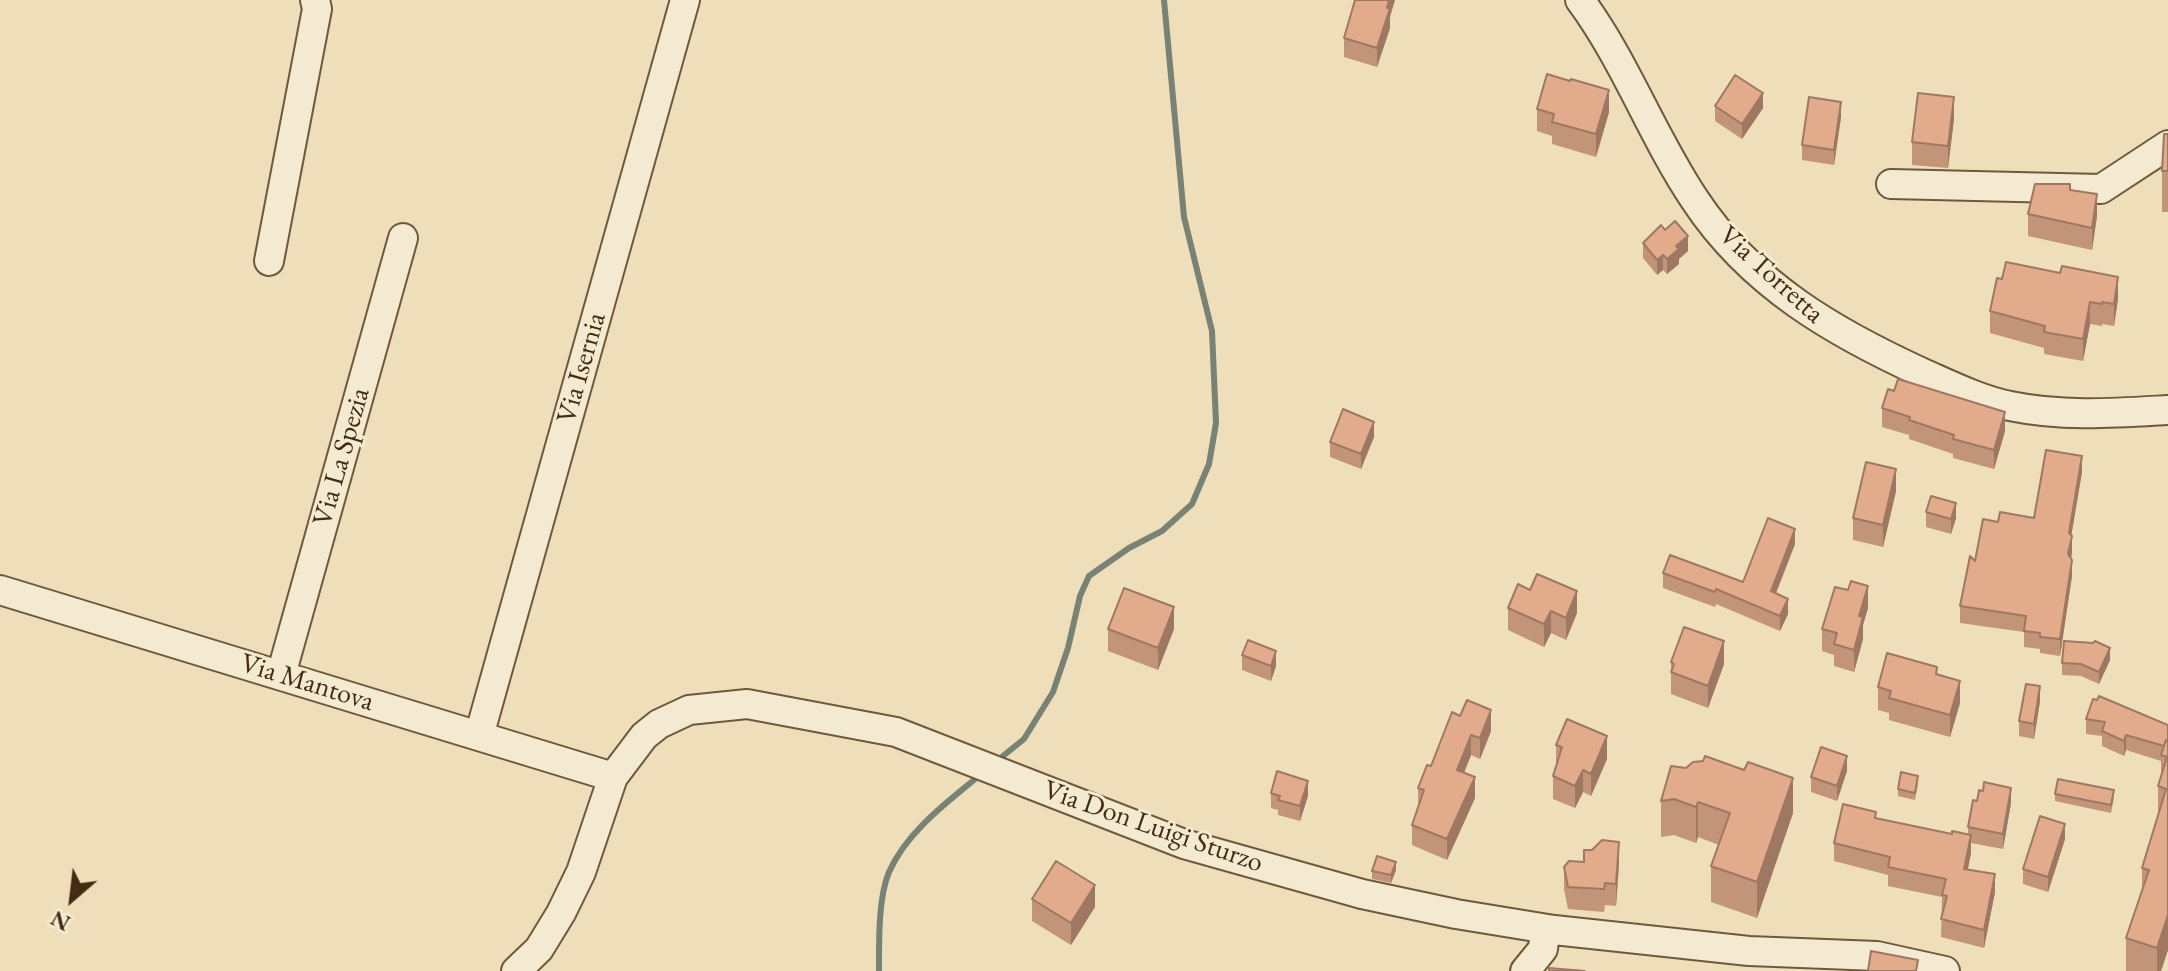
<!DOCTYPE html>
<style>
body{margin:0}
#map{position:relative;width:2168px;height:971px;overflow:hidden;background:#eedfba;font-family:"EB Garamond",serif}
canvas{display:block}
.north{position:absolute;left:32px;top:859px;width:80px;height:80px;-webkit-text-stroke:6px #f4ead2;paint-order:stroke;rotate:208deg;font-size:22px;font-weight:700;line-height:32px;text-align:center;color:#442c12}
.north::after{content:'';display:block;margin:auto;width:28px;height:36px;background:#442c12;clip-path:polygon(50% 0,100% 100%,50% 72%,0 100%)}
</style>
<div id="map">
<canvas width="2168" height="971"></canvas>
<div class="north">N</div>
</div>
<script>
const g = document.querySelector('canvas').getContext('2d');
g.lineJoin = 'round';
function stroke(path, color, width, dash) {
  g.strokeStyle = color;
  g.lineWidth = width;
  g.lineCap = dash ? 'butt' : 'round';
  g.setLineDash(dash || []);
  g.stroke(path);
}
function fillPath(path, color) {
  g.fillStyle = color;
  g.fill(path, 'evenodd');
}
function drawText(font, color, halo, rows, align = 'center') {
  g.font = font + ' "EB Garamond",serif';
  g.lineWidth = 6;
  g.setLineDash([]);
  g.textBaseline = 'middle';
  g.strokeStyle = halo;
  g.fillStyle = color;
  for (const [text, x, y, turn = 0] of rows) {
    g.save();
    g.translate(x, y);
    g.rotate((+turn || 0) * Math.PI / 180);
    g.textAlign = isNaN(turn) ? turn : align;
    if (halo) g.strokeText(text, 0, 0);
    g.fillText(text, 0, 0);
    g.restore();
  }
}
const stream = new Path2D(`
 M1003 756 1024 739 1053 692 1068 648 1080 596 1089 576 1129 548 1162 531 1192 504 1209 464 1216 423 1212 331 1184 217 1164 0
 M879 971C879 943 878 898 889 872 906 834 942 806 974 780`);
const minor = new Path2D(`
 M1580 0C1626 62 1652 136 1695 200 1751 285 1835 333 1925 374 1952 386 1981 400 2010 406 2063 417 2115 413 2168 410
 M1891 184 2101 189 2168 145
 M269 261 317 9 315 0
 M0 590 613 777
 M281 675 403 238
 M479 736 685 0
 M516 971 539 949 561 913 581 872 613 777 644 736 659 724 689 710 747 704 896 732 1184 844 1362 894 1456 914 1554 930 1749 951 1877 956 1945 971
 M1525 971 1543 949 1545 929`);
const wall = new Path2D(`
 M1390 17V28L1377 67 1344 57V38Z
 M1570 81 1609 112 1596 157 1552 144V136L1537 131V109Z
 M1715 106 1763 108 1742 139 1715 121Z
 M1841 117 1834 165 1802 160V145Z
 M1954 119 1948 168 1912 165V142Z
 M2168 134V212H2162V171Z
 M2028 214 2097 216 2092 250 2028 236Z
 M1665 230 1688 251 1679 259V264L1667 274 1663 270 1657 275 1643 258V243Z
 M2118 299 2114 326 2102 324V326L2090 324 2083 361 2044 354V348L1990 333V311Z
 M1882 408 2005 431 1994 469 1953 458V454L1909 439V435L1882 427Z
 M1374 437 1361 469 1330 457V442Z
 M2082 472 2071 536 2072 576 2060 656 2040 653V649L2024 647V632L1960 623V606L1975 561 1998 522 2034 518Z
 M1896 491 1883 547 1853 540V518Z
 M1926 512 1956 518 1951 534 1926 527Z
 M1795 544 1776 593 1788 614 1780 631 1716 604 1715 607 1663 588V573L1743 582Z
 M1508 608 1577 613 1566 640 1551 633 1544 647 1508 630Z
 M1868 608 1863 625V639L1854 672 1834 666V655L1822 651V629Z
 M1108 629H1174L1158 670 1108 651Z
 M1242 655 1276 666 1271 681 1242 670Z
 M2110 660 2099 684 2081 676 2062 675V663Z
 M1671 662 1724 664 1708 708 1671 694Z
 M1937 674 1960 703 1950 737 1889 720V713L1878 710V687Z
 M2040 701 2034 739 2019 736V721Z
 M1452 712 1491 731 1480 759 1471 755 1464 773 1475 798 1447 860 1412 845V825L1418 808V788L1431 766Z
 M2086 719 2168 725V950L2161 971H2126V938L2142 892V868L2158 816V786L2161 775V761L2126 750 2124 756 2102 746V736L2086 734Z
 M1556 745 1607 759 1591 796 1583 792 1575 808 1553 799V776L1556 766Z
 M1671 766 1793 813 1757 918 1711 902V866L1719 845 1698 837 1696 843 1674 835 1661 837V801Z
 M1847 771 1837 801 1811 792V777Z
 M1918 784 1915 800 1898 796V789Z
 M1271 793 1308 796 1300 821 1278 815V810L1271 808Z
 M2055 794 2114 798 2111 813 2055 801Z
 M2011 803 2003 849 1971 843V853L1968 869 1995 892 1984 948 1941 937 1942 897 1888 886V875L1834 861V843L1876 818 1952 834H1968V827Z
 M2065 839 2048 892 2023 884V869Z
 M1619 864 1616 906 1605 905 1604 912 1568 909 1564 889V867Z
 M1396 870 1391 883 1372 879V871Z
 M1032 899 1095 907 1071 945 1032 921Z`);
const shadedWall = new Path2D(`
 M1389 0H1395L1390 17V28L1377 67V48Z
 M1609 90V112L1596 157V134Z
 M1763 93V108L1742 139V124Z
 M1954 97V119L1948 168V146Z
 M1841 102V117L1834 165V150Z
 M2097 194V216L2092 250V228Z
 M1688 236V251L1679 259V264L1667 274V259L1676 246Z
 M1663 255V270L1657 275V260Z
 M2118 277V299L2114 326V304Z
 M2090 302V324L2083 361V339Z
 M2005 412V431L1994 469V450Z
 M1374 422V437L1361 469V454Z
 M2082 456V472L2069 549V533Z
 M1896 469V491L1883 547V525Z
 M1956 503V518L1951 534V519Z
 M1795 529V544L1771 606V591Z
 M2072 536V553L2068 570V554Z
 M2072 560V576L2060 656V639Z
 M1868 586V608L1863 625V639L1854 672V650L1859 616Z
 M1577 591V613L1566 640V618Z
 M1788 599V614L1780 631V616Z
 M1174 607V629L1158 670V648Z
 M1551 611V633L1544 647V624Z
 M1724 641V664L1708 708V686Z
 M2110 648V660L2099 684V672Z
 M1276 651V666L1271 681V666Z
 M1960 681V703L1950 737V715Z
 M2040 686V701L2034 739V724Z
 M1491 710V731L1480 759V738Z
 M1471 735V755L1457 790V770Z
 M2126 735V750L2124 756V741Z
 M1607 736V759L1591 796V774Z
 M1847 756V771L1837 801V786Z
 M1583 770V792L1575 808V786Z
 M1475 777V798L1447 860V839Z
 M1793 778V813L1757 918V882Z
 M1308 781V796L1300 821V806Z
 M2011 788V803L2003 849V834Z
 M1698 802V837L1696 843V807Z
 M2065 824V839L2048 892V877Z
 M1971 835V853L1964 887V869Z
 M1619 842V864L1616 906V884Z
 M1396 862V870L1391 883V875Z
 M1995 874V892L1984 948V930Z
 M1095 885V907L1071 945V923Z
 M2168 915V950L2161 971H2157V948Z`);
const building = new Path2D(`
 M1355 0H1389L1387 8H1390L1377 48 1344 38Z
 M1547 74 1570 81 1571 79 1609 90 1596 134 1552 122 1554 114 1537 109Z
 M1735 75 1763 93 1742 124 1715 106Z
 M1918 93 1954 97 1948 146 1912 142Z
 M1809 97 1841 102 1834 150 1802 145Z
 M2164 134H2168V171H2162Z
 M2035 184H2070V190L2097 194 2092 228 2028 214Z
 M1675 221 1688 236 1676 246 1679 249 1667 259 1663 255 1657 260 1643 243 1661 225 1665 230Z
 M2006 262 2060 273 2062 266 2118 277 2114 304 2102 302V304L2090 302 2083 339 2044 332 2045 326 1990 311 1997 278 2002 279Z
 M1898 379 2005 412 1994 450 1953 439 1954 435 1909 420 1910 417 1882 408 1888 389 1894 391Z
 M1343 409 1374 422 1361 454 1330 442Z
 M2046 450 2082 456 2069 533 2072 536 2068 554 2072 560 2060 639 2040 637V633L2024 631 2026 616 1960 606 1970 556 1975 561 1983 519 1998 522 2000 512 2034 518Z
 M1866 462 1896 469 1883 525 1853 518Z
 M1931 496 1956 503 1951 519 1926 512Z
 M1768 518 1795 529 1771 591 1788 599 1780 616 1716 589 1715 592 1663 573 1670 555 1743 582Z
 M1537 574 1577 591 1566 618 1551 611 1544 624 1508 608 1518 584 1530 590Z
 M1851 581 1868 586 1859 616 1863 617 1854 650 1834 644 1837 633 1822 629 1835 587 1848 590Z
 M1124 588 1174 607 1158 648 1108 629Z
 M1684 627 1724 641 1708 686 1671 672 1674 664 1671 662Z
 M1248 640 1276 651 1271 666 1242 655Z
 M2064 641 2093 643 2095 641 2110 648 2099 672 2081 664 2062 663Z
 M1887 653 1937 667 1936 674 1960 681 1950 715 1889 698 1891 691 1878 687Z
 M2026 684 2040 686 2034 724 2019 721Z
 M2099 696 2168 725V741L2166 740 2164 746 2126 735 2124 741 2102 731 2105 722 2086 719 2093 699 2097 700Z
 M1467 700 1491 710 1480 738 1471 735 1457 770 1475 777 1447 839 1412 825 1424 790 1418 788 1427 765 1431 766 1452 712 1460 716Z
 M1567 719 1607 736 1591 774 1583 770 1575 786 1553 776 1562 747 1556 745Z
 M2166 740 2168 741V915L2157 948 2126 938 2149 870 2142 868 2166 789 2158 786 2167 757 2161 755Z
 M1821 747 1847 756 1837 786 1811 777Z
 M1705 756 1744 770 1748 762 1793 778 1757 882 1711 866 1730 813 1698 802 1696 807 1674 799 1661 801 1671 766 1686 768 1693 762 1703 761Z
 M1277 771 1308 781 1300 806 1278 800 1280 796 1271 793Z
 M1901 772 1918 776 1915 793 1898 789Z
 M2058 779 2114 790 2111 805 2055 794Z
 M1984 782 2011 788 2003 834 1968 827 1973 800 1977 801 1979 790 1983 791Z
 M1843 804 1876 812 1875 818 1952 834V831L1971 835 1964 869 1995 874 1984 930 1941 919 1947 896 1942 895 1946 879 1888 867 1890 857 1834 843Z
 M2040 816 2065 824 2048 877 2023 869Z
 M1602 840 1619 842 1616 884 1605 883 1604 889 1568 887 1564 867 1569 861 1584 862V850H1592Z
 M1377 856 1396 862 1391 875 1372 871Z
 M1056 861 1095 885 1071 923 1032 899Z
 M1871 951 1918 960 1916 971H1868Z
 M1549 968 1585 971H1549Z`);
const streetNames = [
 ["Via Torretta",1771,275,42],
 ["Via Isernia",582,368,-74],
 ["Via La Spezia",342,457,-74],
 ["Via Mantova",307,683,17],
 ["Via Don Luigi Sturzo",1153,827,19]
];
stroke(stream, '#788275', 6);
stroke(minor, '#6e593c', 32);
stroke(minor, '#f4ead2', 28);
fillPath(wall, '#c29478');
fillPath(shadedWall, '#9e7862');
fillPath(building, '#e2ac8c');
stroke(building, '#9e7862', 2);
drawText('28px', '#442c12', '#f4ead2', streetNames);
</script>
